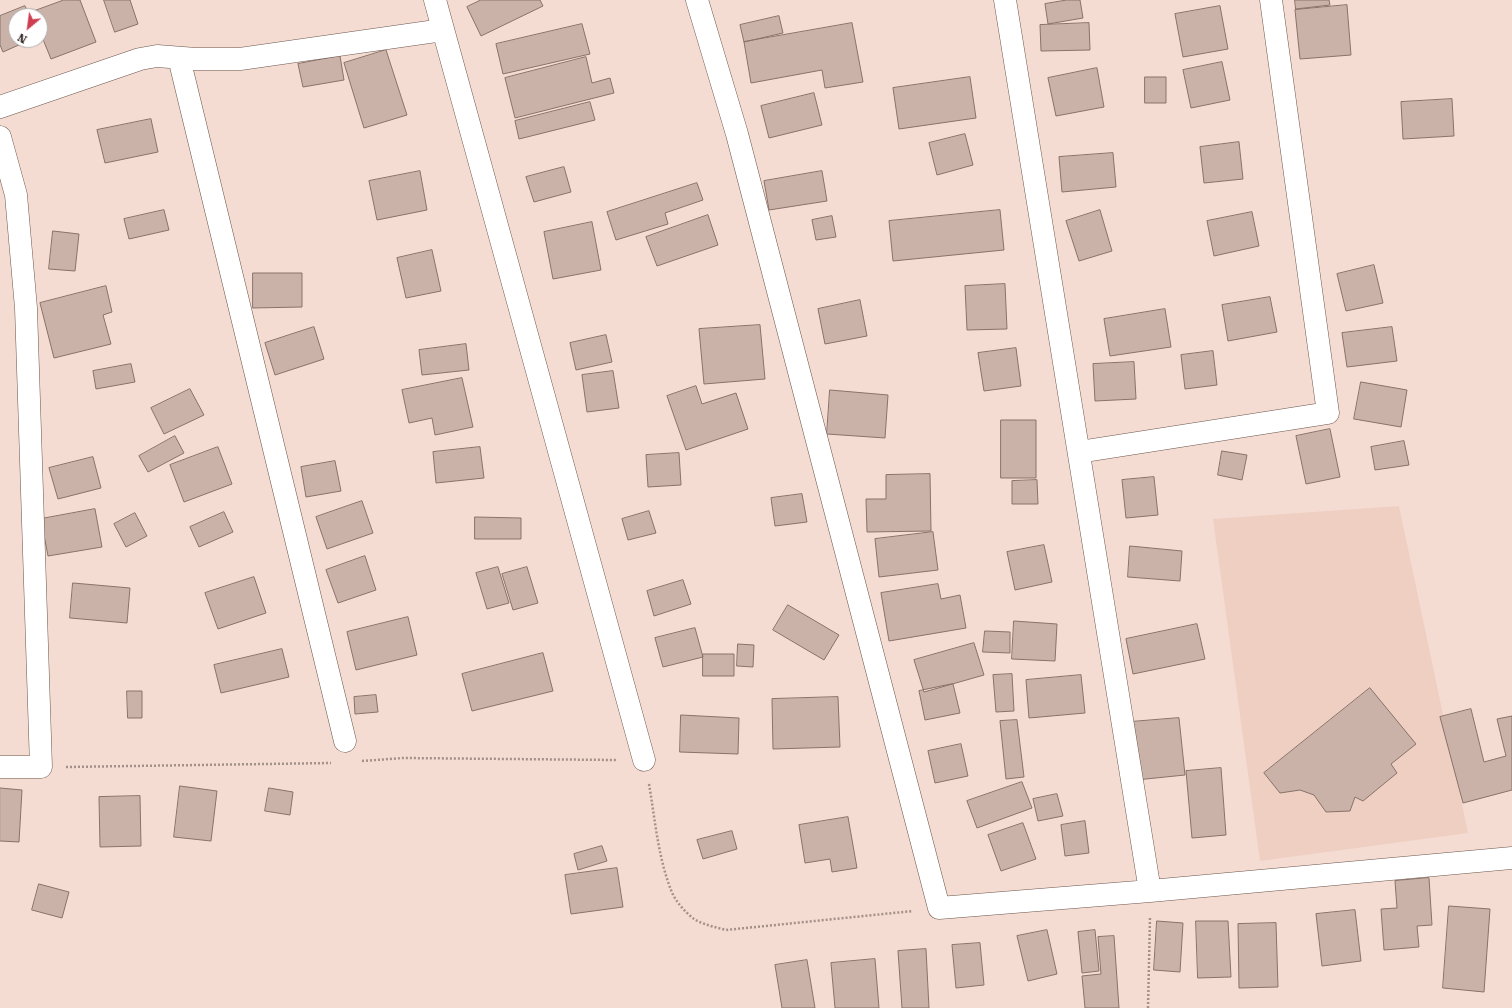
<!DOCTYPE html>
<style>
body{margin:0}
#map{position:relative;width:1512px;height:1008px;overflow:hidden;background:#f5dcd2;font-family:"Roboto Serif",serif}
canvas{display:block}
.north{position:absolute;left:8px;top:8px;width:40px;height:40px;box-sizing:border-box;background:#fff;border:1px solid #ada9a8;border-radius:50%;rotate:209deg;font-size:11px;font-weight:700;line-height:16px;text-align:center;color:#322825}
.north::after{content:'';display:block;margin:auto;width:14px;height:18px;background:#ce3e51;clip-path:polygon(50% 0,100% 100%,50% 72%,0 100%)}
</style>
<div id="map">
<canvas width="1512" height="1008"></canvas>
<div class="north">N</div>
</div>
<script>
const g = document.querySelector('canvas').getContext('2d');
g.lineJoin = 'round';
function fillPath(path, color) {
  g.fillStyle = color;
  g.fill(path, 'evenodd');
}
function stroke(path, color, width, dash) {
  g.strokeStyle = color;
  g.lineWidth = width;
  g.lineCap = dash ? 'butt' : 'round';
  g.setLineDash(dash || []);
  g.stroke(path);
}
const built = new Path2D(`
 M1399 506 1468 833 1260 861 1213 519Z`);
const building = new Path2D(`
 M64 0H80L96 42 51 59 40 32V16H34L32 12Z
 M104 0H130L138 24 115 32Z
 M481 0H540L543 6 481 36 467 7Z
 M1067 0H1080L1083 18 1048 24 1045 4Z
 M1295 0H1329L1330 5 1296 9Z
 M1347 5 1351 55 1300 59 1295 10Z
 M25 6 30 16H16V40H30L3 52 0 45V16Z
 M1220 6 1228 49 1183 57 1175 14Z
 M779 16 783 33 744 42 740 25Z
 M852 23 863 82 825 88 822 70 751 83 744 42Z
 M1089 23 1090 50 1041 51 1040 25Z
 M582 24 590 54 503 74 496 44Z
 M386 50 407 115 364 128 344 63Z
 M340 56 344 80 303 87 298 64Z
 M586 57 592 83 610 78 614 93 515 118 505 78Z
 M1222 62 1230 100 1191 108 1183 70Z
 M1097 68 1104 107 1056 116 1048 78Z
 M970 77 976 118 899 129 893 88Z
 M1145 77H1166V103H1145Z
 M814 93 822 125 769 138 761 106Z
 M1452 99 1454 136 1403 139 1401 102Z
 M590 102 595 120 519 139 515 121Z
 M151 119 158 152 105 163 97 130Z
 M965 134 973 165 937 175 929 143Z
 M1239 142 1243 179 1204 183 1200 147Z
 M1113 153 1116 187 1062 192 1059 157Z
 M564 167 571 192 534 202 526 177Z
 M420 171 427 210 377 220 369 181Z
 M822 171 827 201 769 210 764 181Z
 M697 183 703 200 665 213 668 224 616 240 607 212Z
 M164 210 169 230 129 239 124 219Z
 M1000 210 1004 250 893 261 889 221Z
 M1100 210 1112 251 1079 261 1066 221Z
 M1252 212 1259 246 1214 256 1207 221Z
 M708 215 718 245 657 266 646 237Z
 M832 216 836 237 816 240 812 220Z
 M592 222 601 270 553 279 544 232Z
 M53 231 79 234 75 271 49 269Z
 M432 250 441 291 406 298 397 258Z
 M1374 265 1383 303 1346 311 1337 274Z
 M253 273H302V307L253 308Z
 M1005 284 1007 329 967 330 965 286Z
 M106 286 112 312 103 315 111 344 54 358 40 303Z
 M1270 297 1277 332 1228 341 1222 305Z
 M860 300 867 336 825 344 818 309Z
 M1165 309 1171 347 1110 356 1104 319Z
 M760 325 765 379 704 384 699 329Z
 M314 327 324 359 275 375 265 343Z
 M1392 327 1397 361 1347 367 1342 333Z
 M606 335 612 362 576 370 570 343Z
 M466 344 469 370 422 375 419 350Z
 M1016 348 1021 386 984 391 978 353Z
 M1213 351 1217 385 1185 389 1181 355Z
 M1134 362 1136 399 1095 401 1093 364Z
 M131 364 135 382 96 389 93 371Z
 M613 371 619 408 587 412 582 375Z
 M462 378 473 427 435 435 432 418 409 423 402 390Z
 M1361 382 1407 390 1401 427 1354 419Z
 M696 386 702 404 736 393 748 429 686 450 667 396Z
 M190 389 204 415 164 434 151 408Z
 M830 390 888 395 885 438 827 434Z
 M1001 420H1036V478H1001Z
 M1330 429 1340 477 1306 484 1296 436Z
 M175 436 184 453 148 472 139 456Z
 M1404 441 1409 465 1375 470 1371 447Z
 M218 447 232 484 184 502 170 465Z
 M480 447 484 478 436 483 433 452Z
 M1222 451 1247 455 1242 480 1218 475Z
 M679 453 681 485 648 487 646 455Z
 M93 457 101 488 58 499 49 468Z
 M335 461 341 491 306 497 301 467Z
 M930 474 931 531 867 532 866 499H886V475Z
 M1154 477 1158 515 1126 518 1122 480Z
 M1037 480 1038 504H1012V481Z
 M802 494 807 522 775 526 771 498Z
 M362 501 373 533 327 549 316 517Z
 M95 509 102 547 48 556 41 519Z
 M649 511 656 533 628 540 622 519Z
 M224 512 233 532 199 547 190 527Z
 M135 513 147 536 126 547 114 524Z
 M475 517 521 518V539H475Z
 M933 532 938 570 879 577 875 539Z
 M1044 545 1052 582 1015 590 1007 552Z
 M1130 546 1182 551 1180 581 1128 577Z
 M365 556 376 590 338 603 326 570Z
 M498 567 509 603 487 609 476 573Z
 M527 567 538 603 513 610 502 574Z
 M254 577 266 613 218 629 205 593Z
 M683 580 691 604 654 616 647 591Z
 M73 583 130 588 127 623 70 618Z
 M938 584 941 599 960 595 966 628 889 641 881 593Z
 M788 605 839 635 824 660 773 630Z
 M408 617 417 655 356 670 347 632Z
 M1014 621 1057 624 1055 661 1012 659Z
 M1197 624 1205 659 1133 674 1126 639Z
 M695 628 703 657 663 667 655 638Z
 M985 631 1010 632V653L983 652Z
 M974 643 984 675 924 692 914 660Z
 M738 644 754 645 753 667 737 666Z
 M282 649 289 677 221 693 214 665Z
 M543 653 553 691 472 711 462 674Z
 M703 654H734V676H703Z
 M1012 674 1014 711 996 712 993 675Z
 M1081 675 1085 713 1029 718 1026 680Z
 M953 684 960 713 925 720 919 691Z
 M1370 688 1416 744 1391 764 1397 773 1363 801 1355 797 1350 811 1326 812 1314 795 1300 790 1280 793 1264 773Z
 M127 691H142V718H128Z
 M376 695 378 712 355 714 354 697Z
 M838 697 840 747 773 749 772 699Z
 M1471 709 1484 762 1506 756 1497 719 1512 716V790L1463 803 1440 717Z
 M681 715 739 718 738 754 680 752Z
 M1179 718 1185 775 1136 780 1130 722Z
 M1017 720 1024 777 1006 779 1000 721Z
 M961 744 968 776 935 783 928 751Z
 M1221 768 1226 835 1192 838 1186 771Z
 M1022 782 1032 808 977 828 967 801Z
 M180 786 217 791 211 841 174 837Z
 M0 788 22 790 19 842 0 841Z
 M269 788 293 792 290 815 265 811Z
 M1057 794 1063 816 1038 821 1033 799Z
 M140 796 141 846 100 847 99 797Z
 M848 817 857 868 832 872 830 859 805 863 799 825Z
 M1085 821 1089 853 1065 856 1061 825Z
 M1023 823 1036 859 1001 871 988 835Z
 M732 831 737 849 703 859 697 840Z
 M602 846 607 861 578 870 574 854Z
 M617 868 623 907 571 914 565 875Z
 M1429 878 1432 925 1417 926 1419 947 1384 950 1381 909 1397 908 1395 881Z
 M39 884 69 892 62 918 32 910Z
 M1449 906 1490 909 1484 992 1443 988Z
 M1355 910 1361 961 1322 966 1316 914Z
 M1157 921 1183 923 1180 972 1154 970Z
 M1196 921H1228L1231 977 1198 978Z
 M1276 923 1278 987 1239 988 1238 924Z
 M1047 930 1057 974 1028 981 1017 936Z
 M1095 930 1099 971 1082 973 1078 932Z
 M1114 936 1119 1008H1085L1082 976 1101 974 1098 937Z
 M980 943 984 985 956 988 952 945Z
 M926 949 929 1008H902L898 951Z
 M875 959 879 1008H835L831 963Z
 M807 960 815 1008H782L775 965Z`);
const path = new Path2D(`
 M362 761 403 758 616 760
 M66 767 331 763
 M649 784C655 819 658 857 671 890 675 901 685 912 694 919 704 925 715 927 726 930L913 911
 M1148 1008 1150 917`);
const minor = new Path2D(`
 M435 0 644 760
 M697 0 737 134 939 908 1150 891 1512 858
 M1005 0 1150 891
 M179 58 345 741
 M0 107 140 59 157 56 196 59H240L443 30
 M0 137 16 195 26 308 41 767H0
 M1079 452 1328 413 1271 0`);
fillPath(built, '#efcfc2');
fillPath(building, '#cab2a8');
stroke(building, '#887269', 1);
stroke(minor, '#6b564d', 23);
stroke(path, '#a39089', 2.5, [2, 2]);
stroke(minor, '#fff', 22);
</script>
